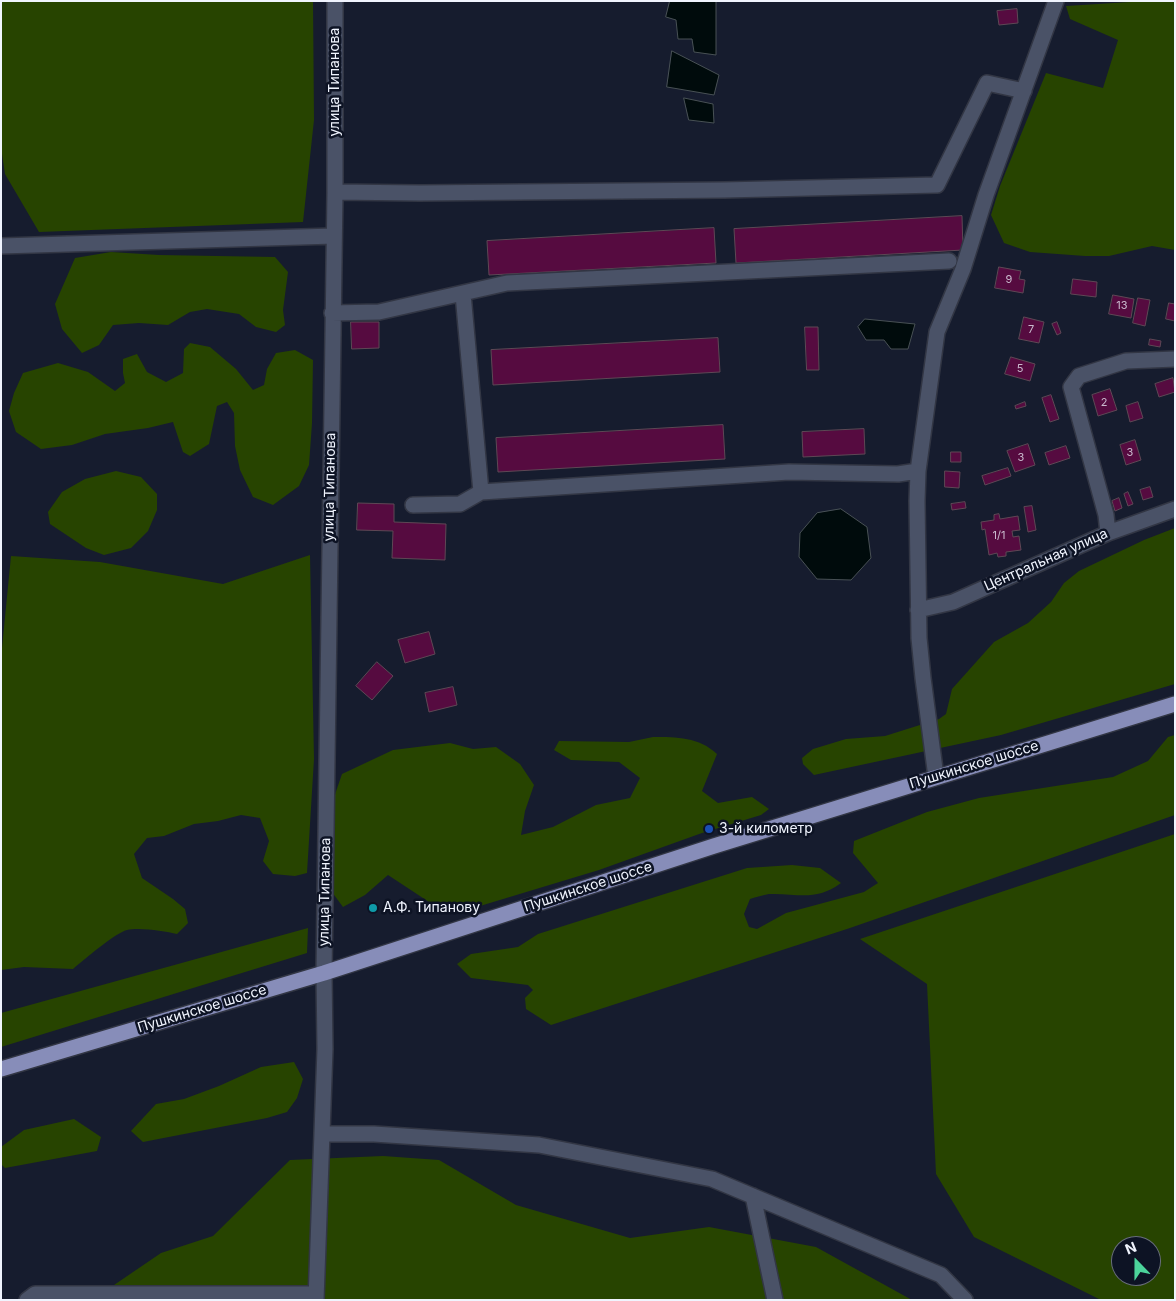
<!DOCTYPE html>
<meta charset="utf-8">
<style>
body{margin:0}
#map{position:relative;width:1176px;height:1301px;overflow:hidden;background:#161c2e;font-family:Inter,sans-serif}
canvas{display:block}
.frame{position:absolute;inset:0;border:2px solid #f0f4fe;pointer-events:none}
.north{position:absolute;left:1111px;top:1236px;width:50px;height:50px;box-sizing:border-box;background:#0d1324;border:1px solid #686d7b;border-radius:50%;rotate:338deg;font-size:14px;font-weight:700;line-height:20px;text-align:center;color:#f0f4fe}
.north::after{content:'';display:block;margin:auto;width:18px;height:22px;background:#4cd49b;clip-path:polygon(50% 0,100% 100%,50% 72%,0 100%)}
</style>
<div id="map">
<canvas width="1176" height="1301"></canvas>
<div class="frame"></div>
<div class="north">N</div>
</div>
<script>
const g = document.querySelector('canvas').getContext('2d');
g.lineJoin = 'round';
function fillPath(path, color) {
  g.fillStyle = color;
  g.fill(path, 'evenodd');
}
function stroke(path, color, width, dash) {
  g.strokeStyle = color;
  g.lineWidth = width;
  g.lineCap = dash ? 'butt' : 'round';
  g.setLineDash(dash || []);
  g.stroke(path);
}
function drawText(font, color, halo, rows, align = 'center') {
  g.font = font + ' Inter,sans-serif';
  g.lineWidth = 5;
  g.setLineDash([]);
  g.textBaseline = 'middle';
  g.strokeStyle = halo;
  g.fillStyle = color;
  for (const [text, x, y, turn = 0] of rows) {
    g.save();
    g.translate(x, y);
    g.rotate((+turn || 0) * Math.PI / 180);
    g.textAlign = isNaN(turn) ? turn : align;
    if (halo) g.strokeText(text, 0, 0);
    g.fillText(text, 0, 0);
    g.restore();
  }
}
const green = new Path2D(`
 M1 1H313L314 120 303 222 39 232 5 174 1 147Z
 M1146 1H1175V250L1152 246 1109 256H1085L1030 252 1004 243 991 215 1000 186 1046 73 1103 88 1118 40 1070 19 1066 6Z
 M111 252 159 255 275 257 288 272 283 310 285 325 276 332 256 327 239 314 207 309 190 312 168 325 139 323 113 325 99 345 82 353 62 329 55 304 75 258Z
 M190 343 210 347 236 369 253 390 264 385 267 369 276 353 295 350 313 360 312 423 309 465 299 486 273 505 253 497 240 470 235 446 234 413 227 402 217 406 209 444 190 456 183 452 173 422 148 428 105 434 72 445 41 449 16 432 9 411 14 393 23 373 58 363 88 372 115 391 125 383 123 373V359L137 354 147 372 166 382 183 373 184 349Z
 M116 471 141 477 157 494V510L148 531 131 548 104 555 86 548 50 524 48 512 62 492 85 479Z
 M1175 528V684L1001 735 814 775 803 764 802 758 813 749 846 739 885 736 939 719 946 714 952 689 994 642 1028 623 1051 602 1064 583 1079 571 1144 540Z
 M310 555 314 759 307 873 295 876 273 874 263 861 269 841 260 818 241 815 218 821 194 824 164 836 147 838 134 854 142 878 173 899 185 909 188 923 177 934C165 931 139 927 127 930 115 933 84 960 73 969L24 967 1 970V658L11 556 100 562 223 584Z
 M1175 735V815L850 928 551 1025 526 1009 525 998 533 990 528 985 471 978 457 964 471 954 518 947 538 934 747 868 792 865 820 868 841 883C815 902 798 893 769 894 763 895 756 897 750 899L744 914 749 927 757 929 786 913 864 892 878 883 853 853 854 841 927 812 979 798 1113 777 1148 761 1168 737Z
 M653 737C677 737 699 737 717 754L702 791 718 803 752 797 769 809 761 815 702 833 599 870 480 906 429 902 388 875 365 895 343 907 326 884 332 803 342 774 393 750 450 743 473 749 496 747 520 764 534 785 525 811 521 835 553 827 596 805 630 798 640 778 619 762 571 760 554 750 559 741 629 742Z
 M1175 834V1300H1101L974 1237 936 1174 927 984 860 939ZM1121 1246H1151V1276H1121Z
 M308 928 307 953 1 1047V1013Z
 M294 1062 303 1079 297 1098 287 1112 267 1118 143 1142 131 1131 156 1104 184 1099 219 1086 261 1067Z
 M74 1119 101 1137 97 1151 5 1168 1 1164V1147L24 1130Z
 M383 1156 439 1160 516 1205 630 1238 709 1227 816 1247 912 1300H92L161 1253 213 1236 290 1160Z`);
const water = new Path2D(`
 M670 1H716V55L694 52 692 39H678L676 20 666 17Z
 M672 51 719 75 714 95 667 87Z
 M684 98 713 104 714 123 689 120Z
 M865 319 915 324 908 349H891L884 340H866L858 327Z
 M841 509 867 527 871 558 851 580 817 579 799 557 800 533 817 513Z`);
const building = new Path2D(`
 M1017 9 1018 23 999 25 997 11Z
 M962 216 963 250 736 263 734 229Z
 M714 228 716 263 489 275 487 241Z
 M999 267 1021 271 1019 279 1025 280 1023 293 995 288Z
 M1073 279 1097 282 1096 297 1071 294Z
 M1113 295 1134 299 1131 318 1109 314Z
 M1138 298 1150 300 1145 326 1133 323Z
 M1169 303 1175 304V321L1166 319Z
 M1024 317 1044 322 1039 343 1019 339Z
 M351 322H379V348L352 349Z
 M1057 322 1061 333 1057 335 1052 324Z
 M805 327H818L819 370H807Z
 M718 338 720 372 493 385 491 350Z
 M1150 339 1161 341 1160 347 1149 345Z
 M1011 357 1035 364 1030 381 1005 374Z
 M1173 378 1175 392 1159 397 1155 384Z
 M1110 389 1117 410 1098 416 1092 395Z
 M1051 395 1059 419 1050 422 1042 398Z
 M1025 402 1026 406 1016 409 1015 406Z
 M1138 402 1143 418 1130 422 1126 406Z
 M723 425 725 459 498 472 496 438Z
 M864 429 865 454 803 457 802 432Z
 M1135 440 1141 460 1126 465 1120 445Z
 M1028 444 1035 465 1015 472 1007 451Z
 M1066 446 1070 458 1049 465 1045 453Z
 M951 452H961V462H951Z
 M1008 468 1011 476 985 485 982 476Z
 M945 471 960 472 959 488 945 487Z
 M1150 487 1153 497 1143 500 1140 490Z
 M1128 492 1133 504 1128 506 1124 494Z
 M1119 498 1122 508 1115 511 1112 501Z
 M965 502 966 508 952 510 951 504Z
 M358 503 394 504V522L446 524 445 560 392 558 393 531 357 530Z
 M1032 506 1036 530 1028 532 1024 507Z
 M999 514 1000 519 1018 516 1020 530 1012 531 1013 537 1019 536 1021 550 1006 552V556L998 557 997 553 989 555 985 529 982 530 981 522 994 520V515Z
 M429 632 435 654 405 663 398 640Z
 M377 662 393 676 372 700 356 686Z
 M453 687 457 705 429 712 425 693Z`);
const minor = new Path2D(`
 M335 192 420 193 724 190 937 185 987 83 1024 91
 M1 246 334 236
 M463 294 481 492
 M332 313 379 312 507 283 949 261
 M413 505 460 504 481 492 789 472 898 474 918 471
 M1108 533 1106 515 1071 387 1079 376 1126 361 1175 359
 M918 610 953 602 1108 533 1175 509
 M936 777 923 678 919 638 917 501 918 471 937 332 963 269 986 195 1056 1
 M323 1134H374L539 1145 712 1179 941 1275 965 1300
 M753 1196 775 1300
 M27 1300 35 1294H316
 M316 1300 325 1049 324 973 335 192V1`);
const major = new Path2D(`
 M1 1069 324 973 714 846 1175 704`);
const markers = [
 [709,829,5,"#1a4fb4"],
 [373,908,5,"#0f9aa8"]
];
const numberNames = [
 ["9",1009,280],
 ["13",1122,306],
 ["7",1031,330],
 ["5",1020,369],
 ["2",1104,403],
 ["3",1130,453],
 ["3",1021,458],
 ["1/1",999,536]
];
const streetNames = [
 ["улица Типанова",335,82,-90],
 ["улица Типанова",330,487,-89],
 ["Центральная улица",1046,560,-24],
 ["Пушкинское шоссе",974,765,-17],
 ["Пушкинское шоссе",588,887,-18],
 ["улица Типанова",325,892,-89],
 ["Пушкинское шоссе",202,1009,-17]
];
const poiNames = [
 ["3-й километр",719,829],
 ["А.Ф. Типанову",383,908]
];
fillPath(green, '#274400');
fillPath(water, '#000b0c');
stroke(water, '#485155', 1);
fillPath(building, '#560b40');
stroke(building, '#5e4855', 1);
stroke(minor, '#323644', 18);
stroke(major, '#323644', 18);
stroke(minor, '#4a5267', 15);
stroke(major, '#878db9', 15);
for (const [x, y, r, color] of markers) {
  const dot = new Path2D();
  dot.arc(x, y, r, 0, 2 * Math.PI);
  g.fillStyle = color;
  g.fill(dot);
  stroke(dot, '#0d1324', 2);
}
drawText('11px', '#cabace', null, numberNames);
drawText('14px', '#f0f4fe', '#0d1324', streetNames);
drawText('14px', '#f0f4fe', '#0d1324', poiNames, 'left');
</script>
